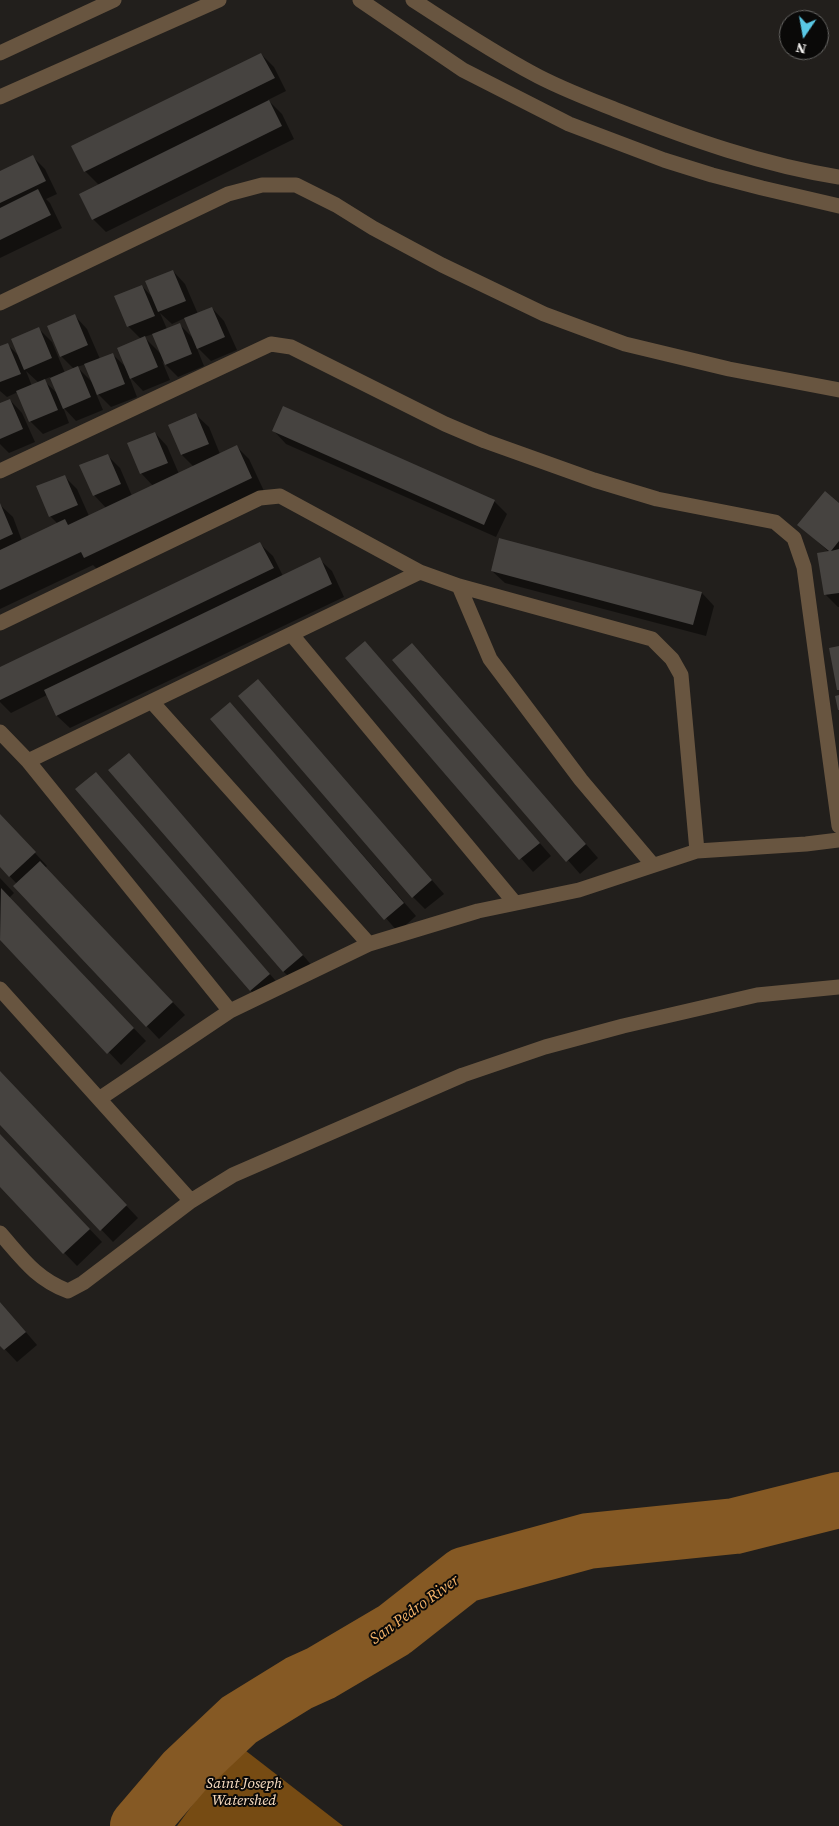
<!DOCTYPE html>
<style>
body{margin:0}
#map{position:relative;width:839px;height:1826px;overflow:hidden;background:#221f1c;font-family:"Source Serif 4",serif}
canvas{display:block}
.north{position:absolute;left:779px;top:10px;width:50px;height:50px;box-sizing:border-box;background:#0a0908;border:1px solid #686765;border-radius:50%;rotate:192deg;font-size:14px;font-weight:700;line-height:20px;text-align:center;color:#f5f3f1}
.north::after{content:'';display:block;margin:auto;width:18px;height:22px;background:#5ac8e5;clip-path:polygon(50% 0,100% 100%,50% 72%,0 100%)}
</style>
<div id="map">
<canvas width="839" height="1826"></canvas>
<div class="north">N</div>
</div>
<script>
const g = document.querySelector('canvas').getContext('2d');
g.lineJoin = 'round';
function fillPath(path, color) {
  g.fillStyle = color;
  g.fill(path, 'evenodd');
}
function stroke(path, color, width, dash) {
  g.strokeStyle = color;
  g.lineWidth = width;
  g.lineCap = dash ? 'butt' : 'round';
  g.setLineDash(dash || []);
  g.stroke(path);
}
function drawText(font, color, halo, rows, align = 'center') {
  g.font = font + ' "Source Serif 4",serif';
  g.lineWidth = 4;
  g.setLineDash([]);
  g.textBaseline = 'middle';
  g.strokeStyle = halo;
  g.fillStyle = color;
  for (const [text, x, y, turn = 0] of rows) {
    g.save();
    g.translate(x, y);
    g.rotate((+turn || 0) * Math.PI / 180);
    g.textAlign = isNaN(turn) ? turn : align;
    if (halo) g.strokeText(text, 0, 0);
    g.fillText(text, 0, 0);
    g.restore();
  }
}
const forest = new Path2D(`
 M237 1744 343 1826H177Z`);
const shadow = new Path2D(`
 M261 54 274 67 286 91 268 100 282 114 294 139 106 232 93 219 99 185 85 171Z
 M32 156 45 169 57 194 46 199 50 203 62 228 0 258V172Z
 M173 271 185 284 198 314 212 308 224 321 237 350 211 361 196 346 204 366 178 377 162 361 170 380 143 391 129 376 137 397 111 407 95 391 103 410 76 421 63 407 69 423 43 434 30 421 18 392 7 397 0 391V348L8 345 19 356 39 329 52 342 65 373 74 369 61 356 75 316 87 329 100 359 112 354 127 368 141 339 128 326 142 286 153 298ZM160 313 172 324 185 318 194 339 179 324 167 329ZM153 334 161 354 144 337ZM86 364 94 384 77 367ZM26 371 39 383 32 386ZM50 377 58 394 43 380Z
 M10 400 22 413 35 442 9 453 0 444V404Z
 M196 415 209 427 220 454 237 447 249 459 264 491 98 570 93 565 0 609V505L13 517 22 541 58 524 50 516 64 476 77 489 89 516 106 508 94 495 107 455 120 468 132 496 153 486 141 473 155 433 167 446 179 474 194 467 182 455 170 425Z
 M274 431 494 501 507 514 496 537 286 444Z
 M839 504V607H838L826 595 829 552 799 525Z
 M500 540 702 593 714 606 706 636 505 583 492 571Z
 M260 544 273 556 283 576 319 559 332 571 344 597 70 728 57 716 47 695 11 713 0 702V668Z
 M365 643 551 856 533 872 347 659Z
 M424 657 598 858 580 874 393 660Z
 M270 693 444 894 425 909 413 897Z
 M230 703 416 916 398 932 212 719Z
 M141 767 314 968 296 984 283 971Z
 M108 786 281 987 263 1003 250 990Z
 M0 815 47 866 45 868 185 1015 159 1039 14 886 17 884 0 866Z
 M0 878 14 893 9 898 146 1041 121 1065 0 938Z
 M0 1072 138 1218 113 1242 0 1123Z
 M0 1135 102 1242 77 1266 0 1186Z
 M0 1302 37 1345 17 1362 0 1344Z`);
const river = new Path2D(`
 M138 1826 185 1771 239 1720 299 1683 321 1673 394 1630 464 1575 588 1541 735 1526 839 1500`);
const building = new Path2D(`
 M261 53 275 78 84 172 71 146Z
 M269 100 282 126 92 220 79 194Z
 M33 155 46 181 0 203V171Z
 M38 189 51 215 0 240V208Z
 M173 270 186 301 158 312 145 281Z
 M142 285 155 316 127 327 114 296Z
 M212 307 225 337 197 349 184 318Z
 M75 314 88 345 60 357 47 326Z
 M180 323 192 354 165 365 152 334Z
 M39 327 52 358 24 370 11 339Z
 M145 336 158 367 130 379 117 348Z
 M8 343 21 374 0 382V346Z
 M113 353 125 384 97 395 84 364Z
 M78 366 91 397 63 409 50 378Z
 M45 379 58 410 29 422 16 391Z
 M10 399 23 429 0 439V403Z
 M283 406 495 500 484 525 272 431Z
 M196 413 209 444 181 455 168 425Z
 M155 432 168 463 140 474 127 443Z
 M237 445 252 478 84 558 81 552 0 590V550L65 519 68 525Z
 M108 454 121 484 93 496 79 465Z
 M65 475 78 505 49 517 36 486Z
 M825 491 839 503V541L831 551 839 549V593L824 595 817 553 829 551 797 525Z
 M0 503 13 534 0 540Z
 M499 538 702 592 693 625 491 571Z
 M260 542 274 568 0 700V667Z
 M320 557 332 584 56 716 44 690Z
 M365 641 540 843 519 860 345 658Z
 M412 643 586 844 566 862 392 660Z
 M839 646V690H837L829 648Z
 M258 679 432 880 412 898 238 696Z
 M839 695V710H838L835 696Z
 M230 702 404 903 384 920 210 719Z
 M129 753 303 955 283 972 108 770Z
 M96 772 270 974 250 991 75 789Z
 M0 814 36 852 9 877 0 867Z
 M40 861 173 1002 146 1027 13 886Z
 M1 888 134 1028 107 1054 0 940Z
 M0 1071 127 1205 100 1231 0 1125Z
 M0 1134 90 1229 63 1254 0 1187Z
 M0 1302 26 1332 4 1350 0 1346Z`);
const minor = new Path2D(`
 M360 0 463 70 569 124 664 160 712 175 762 188 839 206
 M413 0C452 25 491 51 532 73 559 88 589 99 619 111 690 139 763 165 839 177
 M0 53 114 0
 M0 97 219 0
 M0 303 228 194 262 185H296L336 205 373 228 442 265 544 314 625 344 729 369 839 390
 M0 471 271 344 291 347 445 424 485 441 594 480 657 499 775 522 794 538 804 567 839 826
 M459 586 490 659 581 780 653 865
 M0 623 260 498 280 496 420 572 459 586 652 639 672 659 681 675 697 851
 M292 635 515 903
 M152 702 369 944
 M0 732 28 761 230 1011
 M28 761 420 572
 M0 989 191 1201
 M99 1099 230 1011 369 944 478 911 579 890 697 851 806 844 839 840
 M0 1233C22 1258 36 1279 68 1291L83 1283 191 1201 233 1175 463 1075 545 1047 623 1026 757 995 839 987`);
const parkNames = [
 ["Saint Joseph",244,1784],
 ["Watershed",244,1801]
];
const waterNames = [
 ["San Pedro River",415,1610,-36]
];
fillPath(forest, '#764b13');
fillPath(shadow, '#0007');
stroke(river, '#855924', 56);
fillPath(building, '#464340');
stroke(minor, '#685540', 15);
drawText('italic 15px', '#fadec2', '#0a0908', parkNames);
drawText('italic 16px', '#f6b469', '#0a0908', waterNames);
</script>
